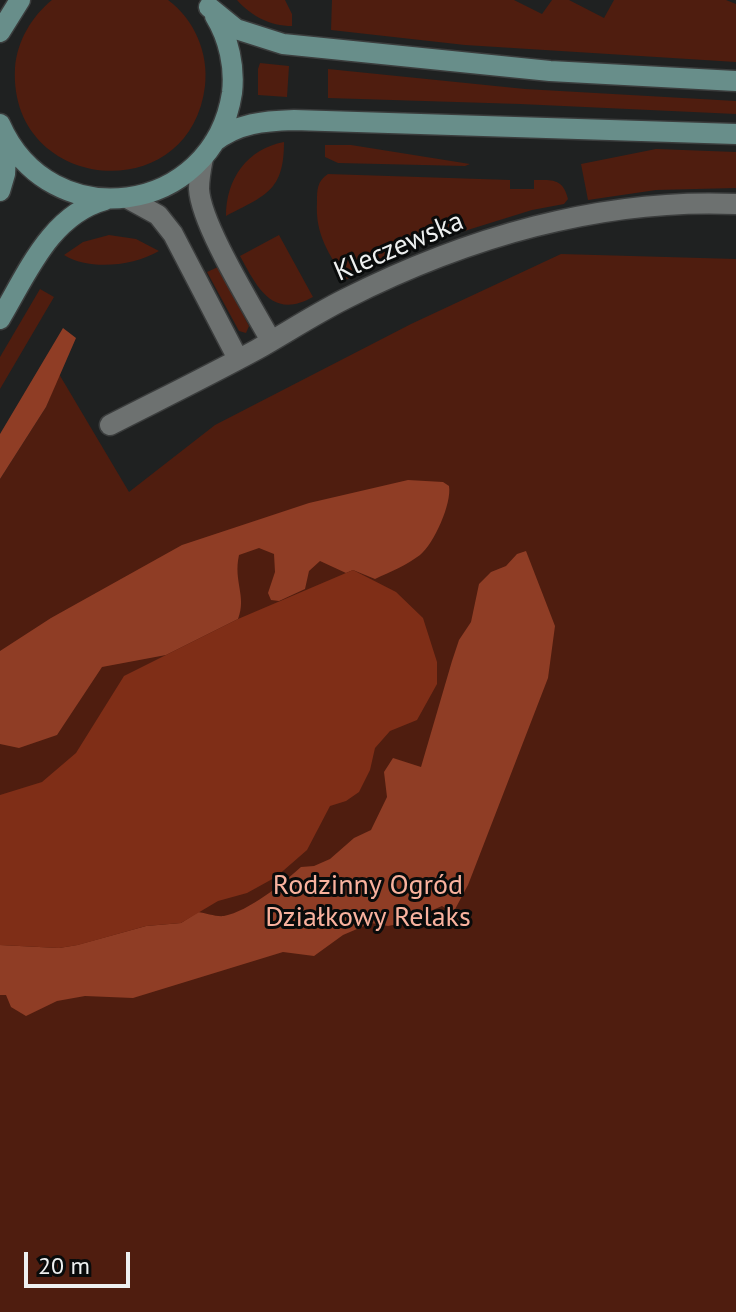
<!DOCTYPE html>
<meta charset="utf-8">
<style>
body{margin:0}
#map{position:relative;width:736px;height:1312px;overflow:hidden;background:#1f2121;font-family:"PT Sans",sans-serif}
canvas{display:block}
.scale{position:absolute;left:24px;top:1252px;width:106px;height:36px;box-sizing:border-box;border:4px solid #eef0f0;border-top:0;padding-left:10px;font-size:24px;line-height:28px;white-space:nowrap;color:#eef0f0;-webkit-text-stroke:6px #090b0b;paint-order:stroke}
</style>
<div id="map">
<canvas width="736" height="1312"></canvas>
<div class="scale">20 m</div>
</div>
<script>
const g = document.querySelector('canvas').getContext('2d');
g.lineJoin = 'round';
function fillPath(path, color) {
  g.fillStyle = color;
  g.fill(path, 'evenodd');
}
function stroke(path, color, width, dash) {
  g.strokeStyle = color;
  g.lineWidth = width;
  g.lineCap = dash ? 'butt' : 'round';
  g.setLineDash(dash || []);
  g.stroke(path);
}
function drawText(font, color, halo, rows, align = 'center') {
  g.font = font + ' "PT Sans",sans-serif';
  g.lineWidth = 6;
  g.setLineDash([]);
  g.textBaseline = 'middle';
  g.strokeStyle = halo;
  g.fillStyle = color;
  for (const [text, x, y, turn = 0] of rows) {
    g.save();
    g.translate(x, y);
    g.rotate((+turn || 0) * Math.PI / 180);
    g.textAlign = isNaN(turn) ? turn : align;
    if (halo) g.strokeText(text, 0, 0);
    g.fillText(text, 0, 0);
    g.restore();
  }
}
const green = new Path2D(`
 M52 0H168C194 19 209 53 205 86 190 210 8 193 15 68 17 41 32 16 52 0Z
 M237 0H285L292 14V26C270 26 251 16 237 0Z
 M332 0H514L542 14 552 0H569L604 18 614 0H726L736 4V62L465 45 331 30Z
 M260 63 289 66 287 97 258 95V69Z
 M328 69 525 89 736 101V114L520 104 328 98Z
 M284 142C284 191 266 195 226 216 226 179 247 149 284 142Z
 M325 145H351L470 164 465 166 338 163 325 157Z
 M656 149 736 152V188L656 190 588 200 581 164Z
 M328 174 510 180V189H534V180C552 180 563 178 568 199L564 204 532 210 429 242 345 280C329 253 315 235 317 202 317 190 317 181 328 174Z
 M109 235 136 239 159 251C133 266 90 271 64 255L83 242Z
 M279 235 313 297C272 320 257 287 240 256Z
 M561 254 736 259V1312H0V479L46 407 59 374 129 492 215 425 411 324Z
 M218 267 249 326 246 333 239 331 207 272Z
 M40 289 54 297 0 389V357Z`);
const forest = new Path2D(`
 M63 328 76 338 46 407 0 479V434Z
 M408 480 443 482 449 486C452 503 434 544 420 555 407 565 390 572 375 579L353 570 346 573 320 561 309 571 305 589 279 601 271 600 268 593 275 572 274 554 259 548 239 555C233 582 247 596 238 619L166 655 102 667 57 735 19 748 0 744V651L51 618 182 545 309 503Z
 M526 551 555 626 548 678 468 885 453 913 442 906 403 923 388 926 371 923 343 935 314 956 283 952 133 998 85 996 57 1001 26 1016 11 1007 6 995H0V945L59 948 77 945 146 926 181 923 198 912C206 913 216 917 224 916 249 911 282 884 301 867L314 866 330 859 354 838 371 830 387 797 384 772 393 758 421 767 452 661 459 640 471 622 479 584 491 572 506 566 517 554Z`);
const water = new Path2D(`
 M353 570 396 592 423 618 437 662V684L417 720 390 731 375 748 370 770 359 792 346 801 330 806 307 850 276 877 247 893 218 901 181 923 146 926 78 945 59 948 0 945V795L42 782 76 753 124 676 238 619Z`);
const street = new Path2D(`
 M203 158C201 168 199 178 199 189 201 225 252 306 271 341
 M127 198 158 215 173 234 238 359
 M110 425C159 400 208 376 256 350 286 333 315 314 345 299 465 238 601 198 736 204`);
const secondary = new Path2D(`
 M209 7 236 29 283 44 550 71 736 81
 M0 32 20 0
 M0 124C50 238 213 216 232 93 235 67 229 39 215 16
 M214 142C238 123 264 121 294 120L736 134
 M0 191 5 174 7 138
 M0 319C27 274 50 215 105 200`);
const streetNames = [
 ["Kleczewska",399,247,-23]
];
const parkNames = [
 ["Rodzinny Ogród",368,886],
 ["Działkowy Relaks",368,918]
];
fillPath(green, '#4f1d0f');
fillPath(forest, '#8f3d25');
fillPath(water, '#7f2e17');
stroke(street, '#3b3d3d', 23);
stroke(secondary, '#3b3d3d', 23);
stroke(street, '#6d7170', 20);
stroke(secondary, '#688e8a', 20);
drawText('28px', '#eef0f0', '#090b0b', streetNames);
drawText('28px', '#f9b29e', '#090b0b', parkNames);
</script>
